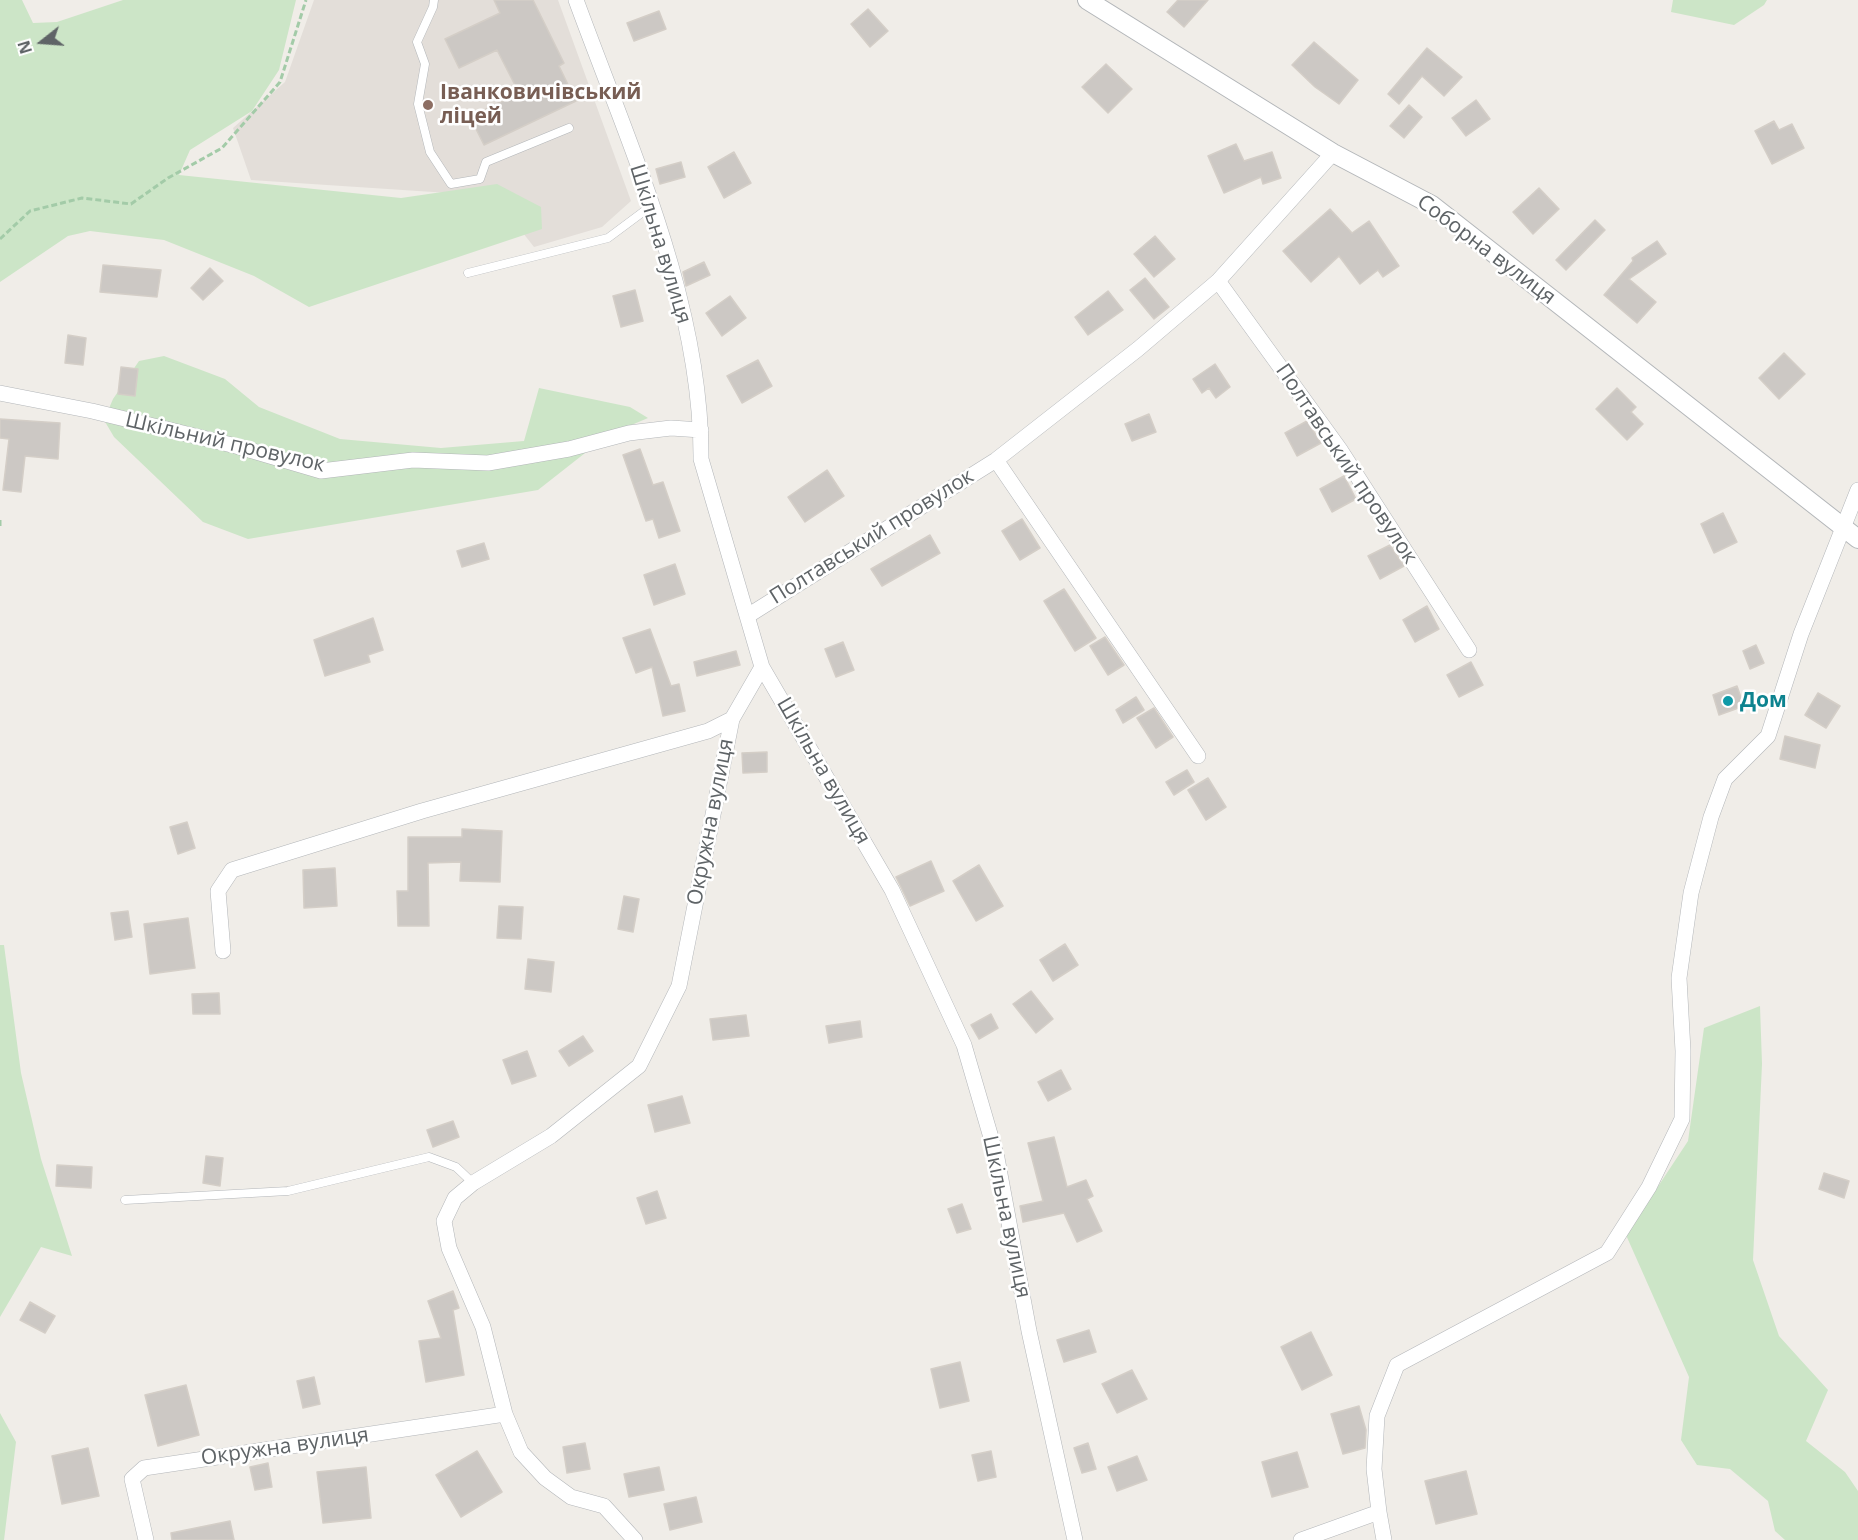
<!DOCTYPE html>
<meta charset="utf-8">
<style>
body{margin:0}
#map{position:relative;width:1858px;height:1540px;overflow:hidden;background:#f0ede8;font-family:"Open Sans",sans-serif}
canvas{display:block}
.north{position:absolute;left:12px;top:12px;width:60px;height:60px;-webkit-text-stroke:4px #fff;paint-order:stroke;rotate:253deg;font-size:16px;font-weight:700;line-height:24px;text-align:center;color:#5f6467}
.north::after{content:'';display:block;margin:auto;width:21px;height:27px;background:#5f6467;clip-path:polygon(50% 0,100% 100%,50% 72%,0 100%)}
</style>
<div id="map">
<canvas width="1858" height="1540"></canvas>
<div class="north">N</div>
</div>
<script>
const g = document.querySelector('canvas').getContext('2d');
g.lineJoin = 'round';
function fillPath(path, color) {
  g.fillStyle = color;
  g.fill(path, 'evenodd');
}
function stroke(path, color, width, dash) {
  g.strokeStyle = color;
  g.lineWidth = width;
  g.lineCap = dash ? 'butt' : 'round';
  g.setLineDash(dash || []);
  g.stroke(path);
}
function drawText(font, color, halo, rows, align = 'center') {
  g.font = font + ' "Open Sans",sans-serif';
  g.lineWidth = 5;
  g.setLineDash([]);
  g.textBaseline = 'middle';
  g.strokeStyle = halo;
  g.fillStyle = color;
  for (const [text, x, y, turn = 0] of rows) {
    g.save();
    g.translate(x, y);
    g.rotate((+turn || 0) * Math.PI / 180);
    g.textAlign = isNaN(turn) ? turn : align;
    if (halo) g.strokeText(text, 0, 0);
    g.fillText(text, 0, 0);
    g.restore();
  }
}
const education = new Path2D(`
 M314 0H558L631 201 602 227 534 247 494 196 251 180 233 128 285 82Z`);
const green = new Path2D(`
 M0 0H22L33 23 57 22 123 0H296L279 70 252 111 190 150 179 175 401 198 497 184 541 207 542 229 309 307 254 276 164 240 90 231 68 236 0 282Z
 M1673 0H1767L1764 5 1734 25 1671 12Z
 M164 356 225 379 259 407 340 439 441 448 524 441 539 388 630 407 648 418 608 435 538 490 248 539 203 522 114 437 104 420 113 399 139 361Z
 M0 945H4L21 1073 41 1159 72 1256 41 1247 0 1317Z
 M1760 1006 1762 1064 1753 1260 1779 1336 1828 1390 1806 1441 1845 1472 1858 1491V1540H1785L1775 1531 1768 1501 1730 1469 1697 1465 1681 1440 1689 1377 1626 1235 1688 1141 1704 1028Z
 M0 1413 16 1442 4 1540H0Z`);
const building = new Path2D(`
 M494 0H533L564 63 559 66 576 101 484 145 470 117 519 93 497 50 459 68 445 39 500 13Z
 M1178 0H1208L1184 27 1167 12Z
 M868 9 888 31 870 47 851 24Z
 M659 11 666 29 634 41 627 23Z
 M1314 42 1358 80 1339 104 1315 87 1292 65Z
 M1427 48 1462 77 1444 96 1422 76 1399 104 1388 94Z
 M1106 64 1132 89 1108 113 1082 87Z
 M1476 100 1490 119 1466 136 1452 118Z
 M1409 105 1422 117 1404 138 1390 126Z
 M1774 121 1779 130 1792 124 1804 148 1772 164 1755 131Z
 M1236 144 1244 161 1272 152 1281 178 1263 184 1261 177 1224 193 1208 156Z
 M734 152 751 183 724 198 708 167Z
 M681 162 685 177 660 184 656 169Z
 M1539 188 1559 209 1533 234 1513 212Z
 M1330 209 1352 233 1369 221 1399 266 1383 277 1378 270 1360 284 1339 256 1311 282 1283 251Z
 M1595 220 1605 230 1566 270 1556 260Z
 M1155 236 1175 259 1154 277 1134 254Z
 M1657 241 1666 254 1629 279 1656 302 1637 323 1604 295 1633 261 1632 258Z
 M704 262 710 275 686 286 683 272Z
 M103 265 161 270 157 297 100 292Z
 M210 268 223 281 203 300 191 288Z
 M1145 278 1169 307 1154 319 1130 290Z
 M635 290 643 321 621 327 613 296Z
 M1108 291 1123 310 1088 335 1075 317Z
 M730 296 746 318 722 336 706 313Z
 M68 335 86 338 83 365 65 363Z
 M1784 353 1805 374 1779 399 1759 378Z
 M758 360 772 386 742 403 727 376Z
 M1215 364 1230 387 1216 398 1209 388 1202 393 1193 379Z
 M121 367 138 369 135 396 118 394Z
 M1617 388 1636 407 1631 412 1643 424 1627 440 1596 409Z
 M1149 414 1156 432 1132 441 1125 424Z
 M0 419 60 423 58 459 25 456 21 492 3 490 9 439 0 438Z
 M1307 421 1321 443 1297 456 1285 433Z
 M640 449 653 485 663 482 680 531 659 538 653 519 646 521 623 455Z
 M827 470 844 496 805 522 788 497Z
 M1344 476 1356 499 1332 512 1320 489Z
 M1723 513 1737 542 1714 553 1701 524Z
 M1022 519 1040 548 1020 560 1002 531Z
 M930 535 940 553 882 586 871 569Z
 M484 543 489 559 462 567 457 551Z
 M1390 545 1404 566 1380 579 1368 556Z
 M675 564 685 594 654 605 644 575Z
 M1064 589 1096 638 1075 651 1044 601Z
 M1427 606 1439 629 1415 642 1403 620Z
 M373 618 383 650 368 655 370 662 325 676 314 640Z
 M650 629 671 686 679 684 685 711 663 716 652 667 636 673 623 638Z
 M1105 637 1124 665 1108 675 1090 646Z
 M843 642 854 670 836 677 825 649Z
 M1756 645 1764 663 1750 669 1743 651Z
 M736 651 740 665 697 676 694 662Z
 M1471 662 1483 685 1459 697 1447 675Z
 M1737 686 1744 706 1719 715 1713 695Z
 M1818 693 1840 706 1826 728 1805 715Z
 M1136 697 1144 710 1123 723 1116 710Z
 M1154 708 1173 737 1156 748 1137 718Z
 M1785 736 1820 745 1815 768 1780 759Z
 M767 752V772L743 773 742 753Z
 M1187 770 1194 782 1174 795 1166 782Z
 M1208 778 1226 807 1206 820 1188 790Z
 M187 822 195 848 178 854 170 827Z
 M462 829 502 831 500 882 460 881 461 862 428 863 429 926H398L397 891H408V837H462Z
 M931 861 944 891 910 906 896 877Z
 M979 865 1003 906 976 921 953 881Z
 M335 868 337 906 304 908 303 870Z
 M624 896 639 899 633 932 618 929Z
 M499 906 523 907 521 939 497 938Z
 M128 911 132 937 115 940 111 913Z
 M188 918 195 968 150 974 144 924Z
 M1065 944 1078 965 1053 981 1040 960Z
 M528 959 554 962 551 992 525 989Z
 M1031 991 1053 1019 1036 1033 1013 1004Z
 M219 993 220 1014H193L192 994Z
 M991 1014 998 1028 979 1039 971 1025Z
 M746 1015 749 1036 713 1040 710 1019Z
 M860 1021 862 1037 829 1043 826 1026Z
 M583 1036 593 1051 569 1066 559 1051Z
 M527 1051 536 1076 512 1084 503 1060Z
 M1061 1070 1071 1089 1048 1101 1038 1082Z
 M682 1096 690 1123 655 1132 648 1105Z
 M453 1121 459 1137 433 1147 427 1130Z
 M1054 1137 1067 1187 1086 1180 1093 1196 1087 1199 1102 1231 1077 1242 1064 1213 1023 1222 1020 1206 1043 1201 1028 1143Z
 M206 1156 223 1158 220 1186 203 1183Z
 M57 1165 92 1167 91 1188 56 1186Z
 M1824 1173 1849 1181 1844 1198 1819 1189Z
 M657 1191 666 1218 646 1224 637 1198Z
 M962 1204 971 1229 957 1233 948 1209Z
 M453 1291 459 1308 453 1310 464 1375 426 1382 419 1341 441 1338 428 1301Z
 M30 1302 55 1316 45 1333 20 1320Z
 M1089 1330 1096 1352 1064 1362 1057 1340Z
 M1311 1332 1332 1375 1302 1390 1281 1347Z
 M960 1362 969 1401 940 1408 931 1369Z
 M1132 1370 1147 1399 1117 1413 1102 1384Z
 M314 1377 320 1404 303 1408 297 1381Z
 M186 1385 199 1435 158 1446 145 1395Z
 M1359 1406 1366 1430 1365 1448 1343 1454 1331 1414Z
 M585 1443 590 1469 567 1473 563 1447Z
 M1088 1443 1096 1469 1082 1473 1074 1448Z
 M88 1448 99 1496 62 1504 52 1456Z
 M477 1451 502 1492 461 1517 436 1475Z
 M991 1451 996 1477 978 1481 972 1455Z
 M1297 1452 1308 1487 1272 1497 1262 1462Z
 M1137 1456 1147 1480 1117 1491 1108 1467Z
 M268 1463 272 1487 255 1490 250 1467Z
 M366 1467 371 1518 323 1523 317 1472Z
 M659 1467 664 1490 629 1497 624 1474Z
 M1466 1471 1477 1514 1436 1524 1425 1481Z
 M696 1497 702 1522 670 1530 664 1504Z
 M230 1521 234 1540H172L171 1533Z`);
const path = new Path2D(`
 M0 239 30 211 82 198 131 204 168 178 222 148 280 82 306 0
 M0 520V526`);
const service = new Path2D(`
 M434 0 433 7 417 42 425 64 418 104 430 152 451 184 480 179 486 162 569 128
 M468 273 608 238 651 206
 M125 1200 288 1191 429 1157 456 1167 473 1183`);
const minor = new Path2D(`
 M576 0C629 145 702 303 701 459L762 667 892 890 964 1045 997 1158 1029 1331 1075 1540
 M1218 281 1341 451 1469 650
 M0 393 92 411 236 446 321 471 413 460 488 463 569 449 629 433 671 428 701 430
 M996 460 1198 756
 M749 615 996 460 1138 349 1218 281 1333 153
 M732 719 762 667
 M223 951 218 891 232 870 422 811 708 731 732 719 679 986 639 1066 551 1136 473 1183 455 1198 444 1221 449 1248 483 1327 505 1414 521 1452 545 1478 571 1497 604 1506 635 1540
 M1379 1512 1374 1469 1377 1416 1397 1365 1607 1253 1649 1187 1682 1119 1683 1051 1679 978 1691 893 1711 817 1725 779 1768 736 1801 634 1858 490
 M146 1540 132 1479 144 1468 505 1414
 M1301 1540 1379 1512 1384 1540`);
const tertiary = new Path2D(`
 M1087 0 1333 153 1432 205 1858 539`);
const markers = [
 [428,105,6,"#8d6e63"],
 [1728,701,6,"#0f9aa8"]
];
const educationNames = [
 ["Іванковичівський",440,93],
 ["ліцей",440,117]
];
const streetNames = [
 ["Шкільна вулиця",660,244,73],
 ["Соборна вулиця",1486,250,37],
 ["Шкільний провулок",225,443,13],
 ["Полтавський провулок",1346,464,56],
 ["Полтавський провулок",872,537,-32],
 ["Шкільна вулиця",823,771,60],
 ["Окружна вулиця",711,822,-79],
 ["Шкільна вулиця",1006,1217,78],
 ["Окружна вулиця",285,1447,-8]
];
const cultureNames = [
 ["Дом",1740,701]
];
fillPath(education, '#e3ded9');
fillPath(green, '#cce5c7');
fillPath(building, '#ccc8c4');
stroke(building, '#d4cec7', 1.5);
stroke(service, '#b3b6b9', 9);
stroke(minor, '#b3b6b9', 16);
stroke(tertiary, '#b3b6b9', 20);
stroke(path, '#a3cba8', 3, [6, 3]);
stroke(service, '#fff', 8);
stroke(minor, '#fff', 15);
stroke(tertiary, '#fff', 18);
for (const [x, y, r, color] of markers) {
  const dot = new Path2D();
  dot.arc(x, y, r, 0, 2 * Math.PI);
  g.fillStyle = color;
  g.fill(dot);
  stroke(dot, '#fff', 2);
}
drawText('bold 21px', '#785e54', '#fff', educationNames, 'left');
drawText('21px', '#5f6467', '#fff', streetNames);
drawText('bold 21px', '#0d838f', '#fff', cultureNames, 'left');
</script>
